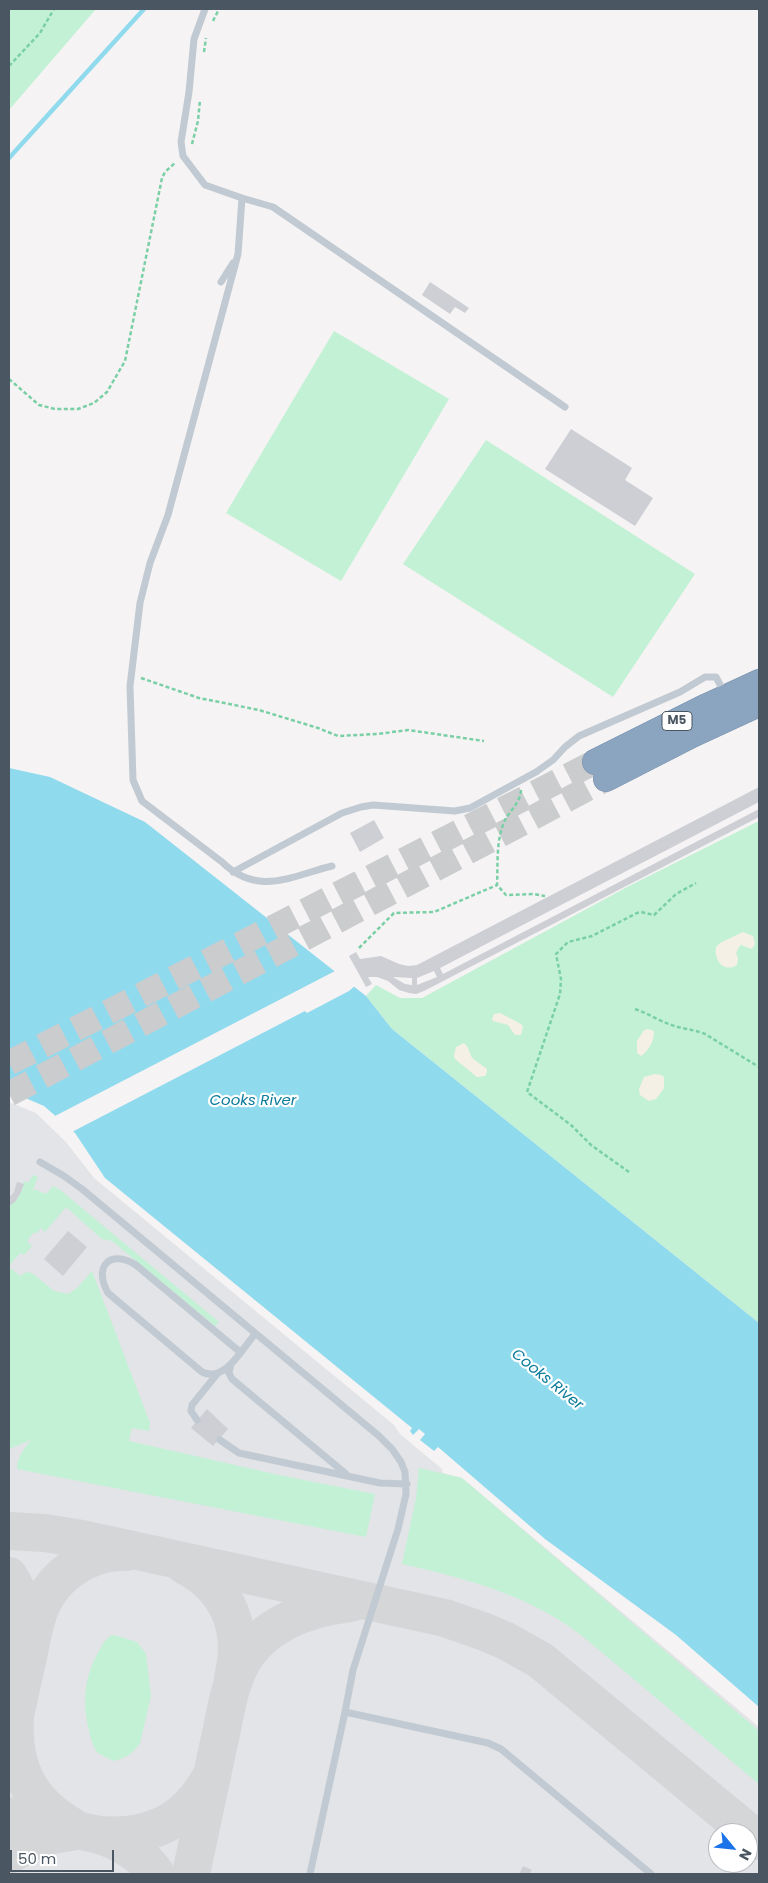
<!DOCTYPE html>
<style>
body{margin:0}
#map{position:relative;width:768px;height:1883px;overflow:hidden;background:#f5f3f3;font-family:Poppins,sans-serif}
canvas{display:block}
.frame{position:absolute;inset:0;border:10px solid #4a5661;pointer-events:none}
.north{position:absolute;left:708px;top:1823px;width:50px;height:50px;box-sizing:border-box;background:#fff;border:1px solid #b7bbc0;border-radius:50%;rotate:118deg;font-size:14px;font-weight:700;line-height:20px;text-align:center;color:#4a5661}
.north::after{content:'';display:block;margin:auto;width:18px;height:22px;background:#1a73e8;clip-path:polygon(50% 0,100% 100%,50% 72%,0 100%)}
.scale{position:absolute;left:10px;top:1850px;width:104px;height:22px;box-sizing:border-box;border:2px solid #4a5661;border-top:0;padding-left:6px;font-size:15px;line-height:18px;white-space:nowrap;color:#4a5661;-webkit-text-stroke:4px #fff;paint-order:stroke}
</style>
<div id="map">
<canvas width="768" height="1883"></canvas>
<div class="frame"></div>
<div class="north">N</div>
<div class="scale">50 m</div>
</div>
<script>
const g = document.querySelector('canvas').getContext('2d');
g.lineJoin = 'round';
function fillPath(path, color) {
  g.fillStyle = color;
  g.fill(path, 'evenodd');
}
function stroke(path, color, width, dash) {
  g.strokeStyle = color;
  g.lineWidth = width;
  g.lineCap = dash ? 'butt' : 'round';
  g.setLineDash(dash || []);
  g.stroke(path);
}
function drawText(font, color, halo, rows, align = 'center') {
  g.font = font + ' Poppins,sans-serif';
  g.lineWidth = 4.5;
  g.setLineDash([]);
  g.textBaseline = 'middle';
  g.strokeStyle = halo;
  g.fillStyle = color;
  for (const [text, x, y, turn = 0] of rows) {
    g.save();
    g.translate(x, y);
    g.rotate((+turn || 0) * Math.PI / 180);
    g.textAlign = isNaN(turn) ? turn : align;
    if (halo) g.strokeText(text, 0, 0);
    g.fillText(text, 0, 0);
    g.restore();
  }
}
const airport = new Path2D(`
 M9 1102 36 1113 66 1142 94 1178 394 1425 400 1434 442 1469 443 1473 462 1478 759 1727V1874H9ZM718 1833H748V1863H718Z`);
const green = new Path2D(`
 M9 9H96L9 110Z
 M334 331 449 399 341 581 226 513Z
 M486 440 695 574 613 697 403 564Z
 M759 821V1323L392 1029 366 996 376 985 400 998H422L629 886Z
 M33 1175 38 1177 32 1192 34 1189 46 1194 53 1186 59 1189 219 1322 215 1326 112 1241 102 1239 66 1207 45 1232 41 1228 36 1234 34 1232 27 1241 32 1246 24 1255 20 1253 9 1266V1206L18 1198 24 1181 28 1183Z
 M9 1267 20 1276 27 1272 32 1273 54 1291 68 1294 77 1288 92 1271 150 1423 149 1431 132 1428 129 1441 279 1475 375 1494 366 1537 17 1469C16 1458 25 1448 31 1440L9 1449V1452Z
 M419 1468 462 1478 759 1731V1784L587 1640C534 1596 468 1579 402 1564L416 1498Z
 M114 1635 137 1642 146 1654 151 1696 140 1743C134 1753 126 1758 114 1761 109 1759 102 1756 97 1752 93 1746 90 1737 89 1730 82 1702 84 1677 99 1651 102 1645 107 1636 114 1635Z`);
const sand = new Path2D(`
 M743 932 753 936 755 944 752 949 741 945 739 947 736 953 738 958 737 965C724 973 714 961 716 947L720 943Z
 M500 1013 521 1024 523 1026 521 1035H515L508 1025 493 1021 492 1019 494 1014Z
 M648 1029 654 1031C654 1042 649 1050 641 1056L637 1053V1041L644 1030Z
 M464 1043 467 1046 472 1058 487 1069V1072L485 1076 477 1077 455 1059 454 1055 456 1047Z
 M655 1074 661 1075 664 1077V1088L656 1099 649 1101 640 1095 639 1089 644 1077Z`);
const water = new Path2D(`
 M9 768 50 777 145 822 366 996 392 1029 759 1323V1707L676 1635 545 1539 438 1447 434 1451 420 1440 425 1434 419 1429 413 1435 410 1431 412 1428 105 1178 75 1133 44 1106 9 1091Z`);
const pier = new Path2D(`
 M337 970 356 985 349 991 307 1013 305 1011 70 1133 53 1117Z`);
const stream = new Path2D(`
 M9 158 144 9`);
const taxiway = new Path2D(`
 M9 1531 45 1533 82 1539 445 1618 485 1632 506 1641 540 1660 759 1841
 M184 1565C229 1588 245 1630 233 1678
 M9 1576C21 1596 28 1619 28 1642
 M15 1718C12 1768 29 1802 73 1827
 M9 1745C14 1719 20 1693 26 1666 30 1650 32 1633 37 1617 48 1579 86 1550 126 1552
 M9 1816 100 1835C123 1843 142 1854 156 1874
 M100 1835C149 1839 186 1822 210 1778
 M9 1855 40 1837 71 1832
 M191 1874C200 1832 209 1790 218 1747 224 1724 226 1699 235 1677 253 1628 302 1609 351 1603`);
const building = new Path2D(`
 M430 282 469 308 465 313 455 307 450 314 422 295Z
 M571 429 632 468 625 480 653 498 635 526 545 469Z
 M759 787V802L440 968 443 974 759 809V817L424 991 416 994 409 993 399 990 388 981 377 977H368L372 984 366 987 349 956 356 952 360 959 381 956 399 964 408 966 417 965ZM434 971 437 977 417 985V978ZM393 977 412 978V985L405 984Z
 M374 820 384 838 360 852 350 833Z
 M17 1182 24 1184 21 1192 15 1202 9 1206V1198L14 1192Z
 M68 1231 87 1247 63 1276 44 1259Z
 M207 1409 228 1429 213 1446 191 1428Z
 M523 1866 532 1870 529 1874H519Z`);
const highwayTunnel = new Path2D(`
 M9 1063 595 762
 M9 1094 606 779`);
const path = new Path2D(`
 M213 21 219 9
 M204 52 206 38
 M9 66 40 33 54 9
 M192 144 198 121 200 100
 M9 379 39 405 55 409H78L94 403 107 392 125 361 162 178 165 172 176 162
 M141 678 199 698 259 710 318 728 338 736 377 734 408 730 484 741
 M521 790C520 805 507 812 503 825 496 843 498 866 497 885L506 895 533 894 545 896
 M359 948 394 913 434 912 497 885
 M635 1009C647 1013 658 1020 669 1024 681 1029 693 1029 705 1034L759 1067
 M629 1172 591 1145 571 1125 527 1092 560 994 561 979 556 954 568 942 592 936 637 913 641 912 654 915 676 894 696 883`);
const lane = new Path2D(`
 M205 9 194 39 189 92 181 142 183 156 205 185 242 198 238 254 168 515 150 563 140 603 130 686 133 780 142 801 222 862C258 897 291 876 332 866
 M242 198 273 207 565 407
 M221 282 233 263
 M233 872 342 813 361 807 373 805 455 811 470 808 536 772 553 760 565 747 579 736 680 692 705 677H716L725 694
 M40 1162 64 1176 82 1189 379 1436 392 1449 401 1462 405 1472 406 1494 398 1529 353 1670 345 1712 488 1743 501 1749 651 1874
 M240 1352 136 1265C110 1249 93 1266 108 1293L202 1372C225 1383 242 1349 255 1334
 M231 1364 229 1373 232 1379 346 1474
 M197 1420 191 1411 192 1405 217 1374
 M220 1440 239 1453 380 1483 407 1484
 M310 1874 345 1712`);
const highway = new Path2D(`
 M595 762 707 706 759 682
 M606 779 692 735 759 704`);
const shields = [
 [677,721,30]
];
const shieldNames = [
 ["M5",677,721]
];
const waterNames = [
 ["Cooks River",253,1101],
 ["Cooks River",547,1380,39]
];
fillPath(airport, '#e2e4e7');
fillPath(green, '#c3f1d5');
fillPath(sand, '#f5f0e5');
fillPath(water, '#90daee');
fillPath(pier, '#f5f3f3');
stroke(stream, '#90daee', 4.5);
stroke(taxiway, '#d5d6d8', 38);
fillPath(building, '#cdcfd5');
stroke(highwayTunnel, '#caccce', 25, [25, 12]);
stroke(highway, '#7690ad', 26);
stroke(path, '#7ad0a6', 2.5, [4, 2.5]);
stroke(lane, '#c1cad2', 7);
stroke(highway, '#8ba5c1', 25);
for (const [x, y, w] of shields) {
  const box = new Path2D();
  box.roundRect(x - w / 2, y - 9.5, w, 19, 4);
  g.fillStyle = '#fff';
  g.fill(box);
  stroke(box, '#4a5661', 1);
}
drawText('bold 12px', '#4a5661', null, shieldNames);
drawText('italic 15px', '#0c7c9b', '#fff', waterNames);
</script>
